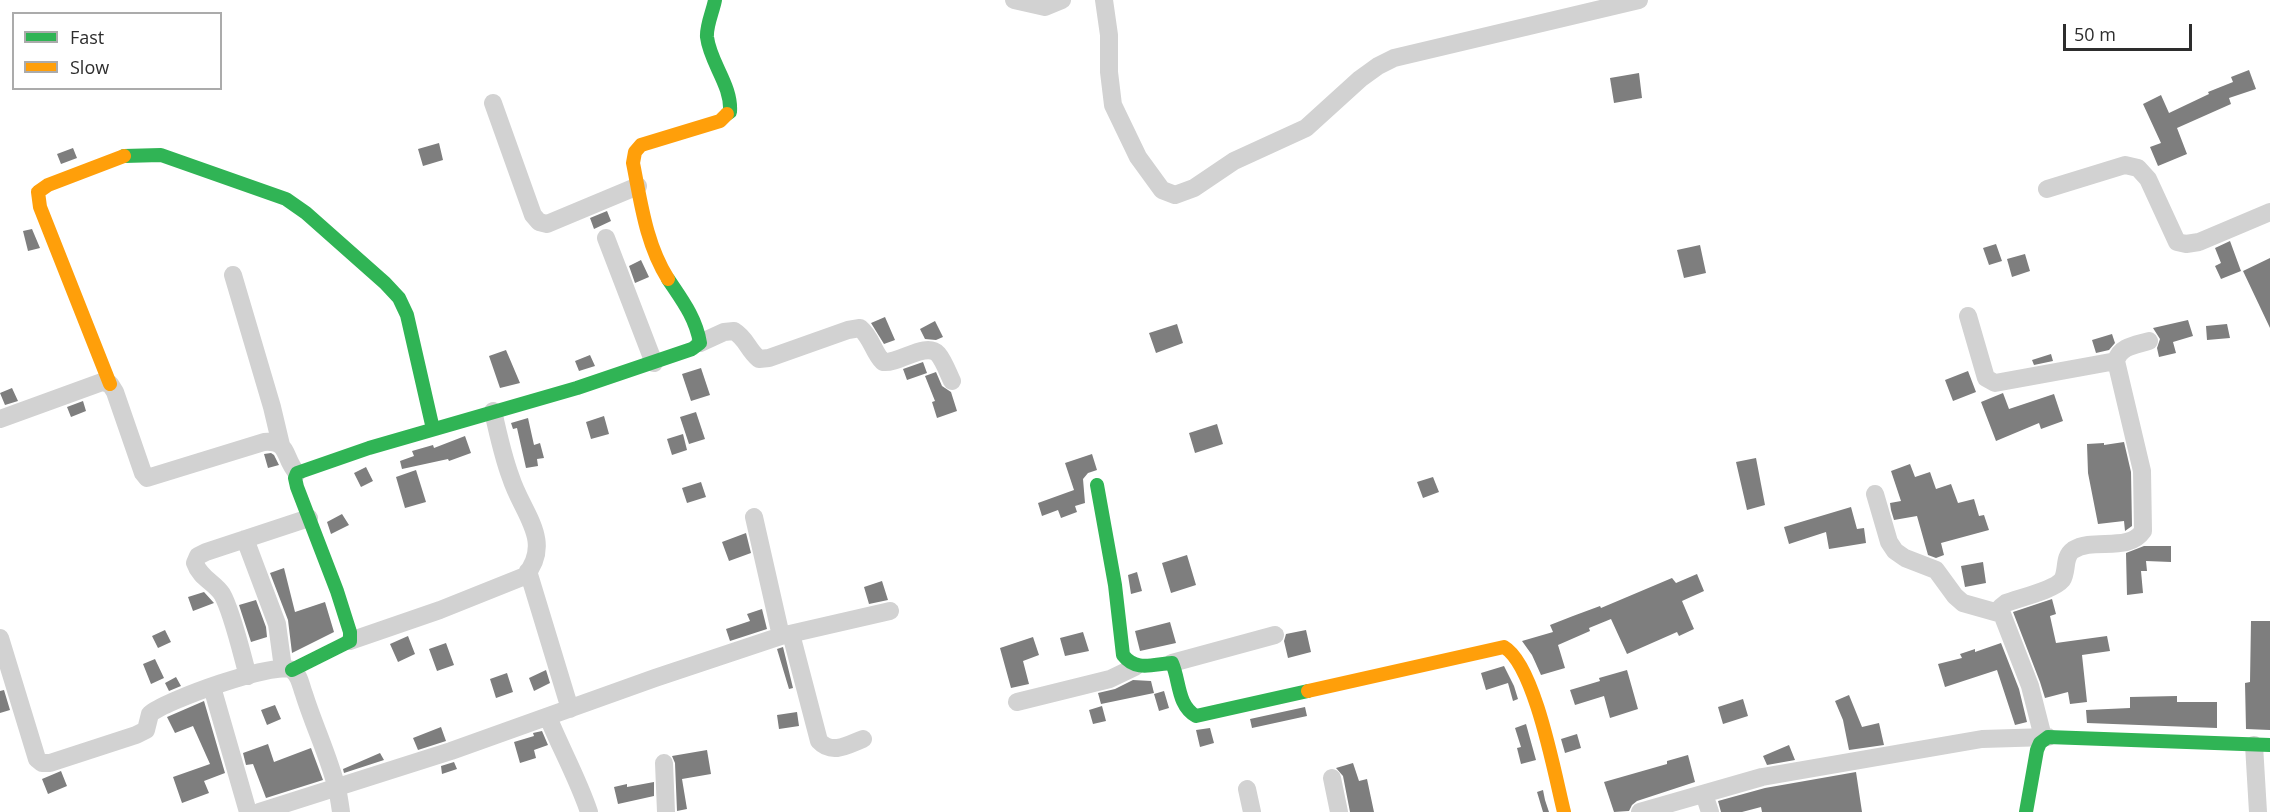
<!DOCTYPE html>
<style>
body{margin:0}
#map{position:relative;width:2270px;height:812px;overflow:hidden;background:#fff;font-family:"Open Sans",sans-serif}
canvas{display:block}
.legend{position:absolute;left:12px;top:12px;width:210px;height:78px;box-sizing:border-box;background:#fff;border:2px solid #ababab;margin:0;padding:8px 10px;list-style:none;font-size:18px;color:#2d2d2d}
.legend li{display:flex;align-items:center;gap:12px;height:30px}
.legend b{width:30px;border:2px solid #ababab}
.scale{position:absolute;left:2063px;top:24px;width:129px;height:27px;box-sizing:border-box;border:3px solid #2d2d2d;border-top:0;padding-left:8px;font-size:18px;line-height:21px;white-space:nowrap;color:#2d2d2d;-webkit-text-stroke:4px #fff;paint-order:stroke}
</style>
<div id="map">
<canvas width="2270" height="812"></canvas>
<ul class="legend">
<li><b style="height:8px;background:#30b455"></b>Fast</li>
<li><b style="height:8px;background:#ff9f0a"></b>Slow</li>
</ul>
<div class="scale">50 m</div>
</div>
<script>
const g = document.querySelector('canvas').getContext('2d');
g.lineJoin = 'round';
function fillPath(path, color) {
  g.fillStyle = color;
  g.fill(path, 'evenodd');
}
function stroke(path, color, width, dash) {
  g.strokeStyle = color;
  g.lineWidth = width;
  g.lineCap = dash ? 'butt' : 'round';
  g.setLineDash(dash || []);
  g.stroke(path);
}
const building = new Path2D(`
 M2249 70 2256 89 2229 98 2231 104 2177 128 2187 154 2158 166 2150 147 2161 143 2143 104 2161 95 2169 113 2209 94 2208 92 2233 82 2231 77Z
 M1639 73 1642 98 1614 103 1610 78Z
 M439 143 443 160 423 166 418 149Z
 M73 148 77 158 61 164 57 154Z
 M607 211 611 221 594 229 590 218Z
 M32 229 40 248 28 251 23 231Z
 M2230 241 2241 271 2221 279 2215 266 2221 263 2215 248Z
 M1996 244 2002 261 1989 265 1983 248Z
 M1700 245 1706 273 1684 278 1677 250Z
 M2025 254 2030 271 2012 277 2007 259Z
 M2270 258V328L2243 271Z
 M641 260 649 277 635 283 629 266Z
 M885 317 895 340 884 344 871 323Z
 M2188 320 2193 336 2173 342 2176 353 2159 357 2157 348 2160 339 2153 328Z
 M935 321 943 337 936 340 925 339 920 329Z
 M1177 324 1183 343 1156 353 1149 333Z
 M2227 324 2230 338 2207 340 2206 326Z
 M2112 334 2115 343 2109 350 2096 353 2092 340Z
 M506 350 520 383 500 388 489 356Z
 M2051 354 2053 361 2034 365 2032 360Z
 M590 355 595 366 579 371 575 361Z
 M923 362 927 373 907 380 903 369Z
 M701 368 710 395 691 401 682 374Z
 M1968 371 1976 392 1953 401 1945 380Z
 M936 372 942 386 951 392 957 411 937 418 932 402 935 401 925 376Z
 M12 388 18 401 5 405 0 393Z
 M2003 393 2009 409 2054 394 2063 421 2041 429 2039 423 1996 441 1981 402Z
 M83 401 86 411 71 417 67 407Z
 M696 412 705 439 689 444 680 417Z
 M604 416 609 434 591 439 586 422Z
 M528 418 534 445 540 443 544 458 537 459 538 466 526 468 517 428 513 429 511 423Z
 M1217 424 1223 444 1195 453 1189 433Z
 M683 434 687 450 672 455 667 439Z
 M465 436 471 453 449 461 448 459 402 469 400 461 414 456 412 451 433 445 434 448Z
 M2124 442 2131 472 2132 526 2125 531 2124 521 2098 524 2088 473 2087 444 2104 443V445Z
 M271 453 274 455 279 465 268 468 264 454Z
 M1092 454 1097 470 1088 473 1083 479 1085 503 1075 506 1077 512 1061 518 1058 510 1042 516 1038 503 1074 490 1065 463Z
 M1756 458 1765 505 1747 510 1736 462Z
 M1910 464 1915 477 1930 472 1936 489 1951 484 1958 503 1974 499 1979 516 1984 515 1989 530 1941 543 1944 555 1936 558 1928 555 1917 516 1894 520 1891 510 1890 503 1901 501 1891 471Z
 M366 467 373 481 361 487 354 473Z
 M416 470 426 502 405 508 396 477Z
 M1433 477 1439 492 1423 498 1417 482Z
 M701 482 706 497 687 503 682 488Z
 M1851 507 1857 529 1864 528 1866 543 1829 549 1826 532 1789 544 1784 527Z
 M342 514 349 525 331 534 327 522Z
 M746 533 751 553 729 561 722 542Z
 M2144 546H2171V562L2146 561 2147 571H2141L2143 593 2127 595 2126 553Z
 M1187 555 1196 585 1171 593 1162 563Z
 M1983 562 1986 583 1965 587 1961 566Z
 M284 568 295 612 325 602 334 632 292 653 288 620 270 573Z
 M1137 572 1142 591 1131 594 1128 575Z
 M1697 574 1704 591 1682 601 1694 629 1679 636 1677 632 1627 654 1611 619 1589 628 1590 631 1558 645 1565 668 1541 675 1532 655 1522 641 1553 632 1550 625 1573 616 1600 606 1601 608 1672 578 1676 583Z
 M882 581 888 600 869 604 864 587Z
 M204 592 214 603 193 611 188 597Z
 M2052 599 2056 614 2050 616 2056 643 2107 636 2110 651 2082 655 2087 702 2070 704 2068 692 2045 698 2040 682 2013 612Z
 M256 600 266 627 267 637 251 642 239 605Z
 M762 609 767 629 730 641 726 629 750 621 747 614Z
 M2251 621H2270V730L2246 729 2245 683 2250 682Z
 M1170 622 1176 643 1140 651 1135 631Z
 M165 630 171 642 158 648 152 636Z
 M1306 630 1311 652 1288 658 1284 641 1286 634Z
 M1083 632 1089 651 1065 656 1060 638Z
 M408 636 415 654 398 662 390 644Z
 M1033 637 1039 655 1023 661 1029 684 1011 688 1000 648Z
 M446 643 454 665 437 671 429 649Z
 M2001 643 2019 689 2027 722 2015 725 1997 670 1945 687 1938 664 1962 658 1960 654 1975 649V652Z
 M783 647 793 688 789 689 777 649Z
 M155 659 164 678 151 684 143 664Z
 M1504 666 1514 686 1518 699 1513 701 1508 683 1486 690 1481 673Z
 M546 670 550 683 534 691 529 678Z
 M1627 670 1638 709 1610 718 1604 696 1575 705 1570 690 1600 681 1599 678Z
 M507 673 513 692 496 698 490 679Z
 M176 677 181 686 169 691 165 683Z
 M1133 680 1151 681 1154 693 1101 704 1098 693 1115 689Z
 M4 690 10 710 0 713V691Z
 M1164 691 1169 708 1159 711 1154 694Z
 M1849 695 1862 727 1879 723 1884 745 1849 750 1843 720 1835 701Z
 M2177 696V702H2217V728L2087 723 2086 710 2130 708V697Z
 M1743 699 1748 716 1723 724 1718 707Z
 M204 701 225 773 204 781 209 793 182 803 173 777 210 764 193 726 175 733 167 717Z
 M275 705 281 719 267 725 261 710Z
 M1102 706 1106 721 1093 724 1089 710Z
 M1305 707 1307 716 1252 728 1250 719Z
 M797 712 799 726 779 729 777 715Z
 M1526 724 1536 760 1521 764 1517 748 1521 747 1515 728Z
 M441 727 446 741 418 750 413 738Z
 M1210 728 1214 743 1200 747 1196 730Z
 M542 731 548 745 534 750 536 758 520 763 514 742 534 736 533 733Z
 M1577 734 1581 748 1565 753 1561 739Z
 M268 744 274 762 311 748 323 780 266 798 253 764 246 765 243 753Z
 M1789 745 1795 760 1767 765 1763 756Z
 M707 750 711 774 682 779 687 809 677 811 675 763 672 756Z
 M380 753 384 760 344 773 343 769Z
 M1688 755 1695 782 1637 801 1632 805 1629 811 1614 812 1604 782 1667 764V761Z
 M454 762 457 769 442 774 441 766Z
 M1353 763 1359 781 1367 779 1374 812H1350L1343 776 1336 768Z
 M61 771 67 786 48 794 42 779Z
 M1856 772 1862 812H1762L1761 807 1742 812H1721L1718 801 1765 788Z
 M654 782V796L618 804 614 787 627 784V787Z
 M1543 790 1545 800 1549 812H1543L1537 792Z`);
const street = new Path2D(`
 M1014 0 1045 7 1062 0
 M1104 0 1109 35V72L1113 105 1138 157 1162 190 1175 195 1194 188 1234 161 1306 128 1360 79 1378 66 1394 58 1639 0
 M493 103 533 215 539 222 547 224 638 186
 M2047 189 2125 165 2138 168 2148 179 2177 242 2186 244 2199 242 2270 212
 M606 238 654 363
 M233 275 272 407 281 445
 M1968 316 1986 378 1995 383 2116 361
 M700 343 724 332 734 331C747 339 747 349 759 359L769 358 848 330 860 328C872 338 873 352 883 362 899 364 926 341 938 354 944 361 948 373 952 381
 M0 419 102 382 110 384 115 392 143 473 147 478 264 442C290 440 283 458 297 473
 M1875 494 1889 542 1895 551 1905 558 1936 570 1955 596 1963 603 2002 614
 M754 517 781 636
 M245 539 277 624 283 668
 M528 571 570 709
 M791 634 819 741C832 755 848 745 863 739
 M0 638 37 759 42 763H50L136 735 146 730 150 714C164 701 277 660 292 670 300 675 301 687 304 694 314 726 329 757 337 789 339 797 340 805 341 812
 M350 641 440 610 525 576C554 541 522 513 511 478 503 457 498 434 493 411
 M1172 663 1275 635
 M248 676C242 655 232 611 222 594 214 582 200 578 195 563L198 556 206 552 309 518
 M212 687 248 812
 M1017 702 1110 679 1135 667
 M548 717C561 749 578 779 589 812
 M2043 737 2030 686 2002 614 2001 607 2006 603C2019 598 2054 590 2062 580 2068 571 2063 557 2073 550 2094 537 2128 553 2143 531L2142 471 2116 361C2120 346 2136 345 2149 341
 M2254 745 2258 812
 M664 763 666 812
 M1332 778 1339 812
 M1247 789 1252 812
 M1704 794 1710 812
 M259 812 451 751 655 678 781 636 890 611
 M1640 812 1762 777 1982 739 2048 737`);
const fast = new Path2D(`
 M715 0C713 11 706 26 707 37 710 63 732 85 730 112L727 114
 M124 156 161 155 286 199 306 213 385 283 399 298 407 315 433 429
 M1097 485 1115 585 1123 655C1136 672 1153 664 1172 663 1180 681 1177 705 1196 716L1308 691
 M292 670 350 641V632L337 591 297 487 295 478 297 473 369 448 577 388 692 349 700 343C696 318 682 300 668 279
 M2026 812 2037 750 2040 743 2048 737 2270 745`);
const slow = new Path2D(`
 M668 279C646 244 641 203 633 163L635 152 641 145 720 121 727 114
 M110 384 40 207 38 192 48 185 124 156
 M1308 691 1504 647C1535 665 1555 776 1564 812`);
fillPath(building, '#7e7e7e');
stroke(street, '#d2d2d2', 18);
stroke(fast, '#30b455', 14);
stroke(slow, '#ff9f0a', 14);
</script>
